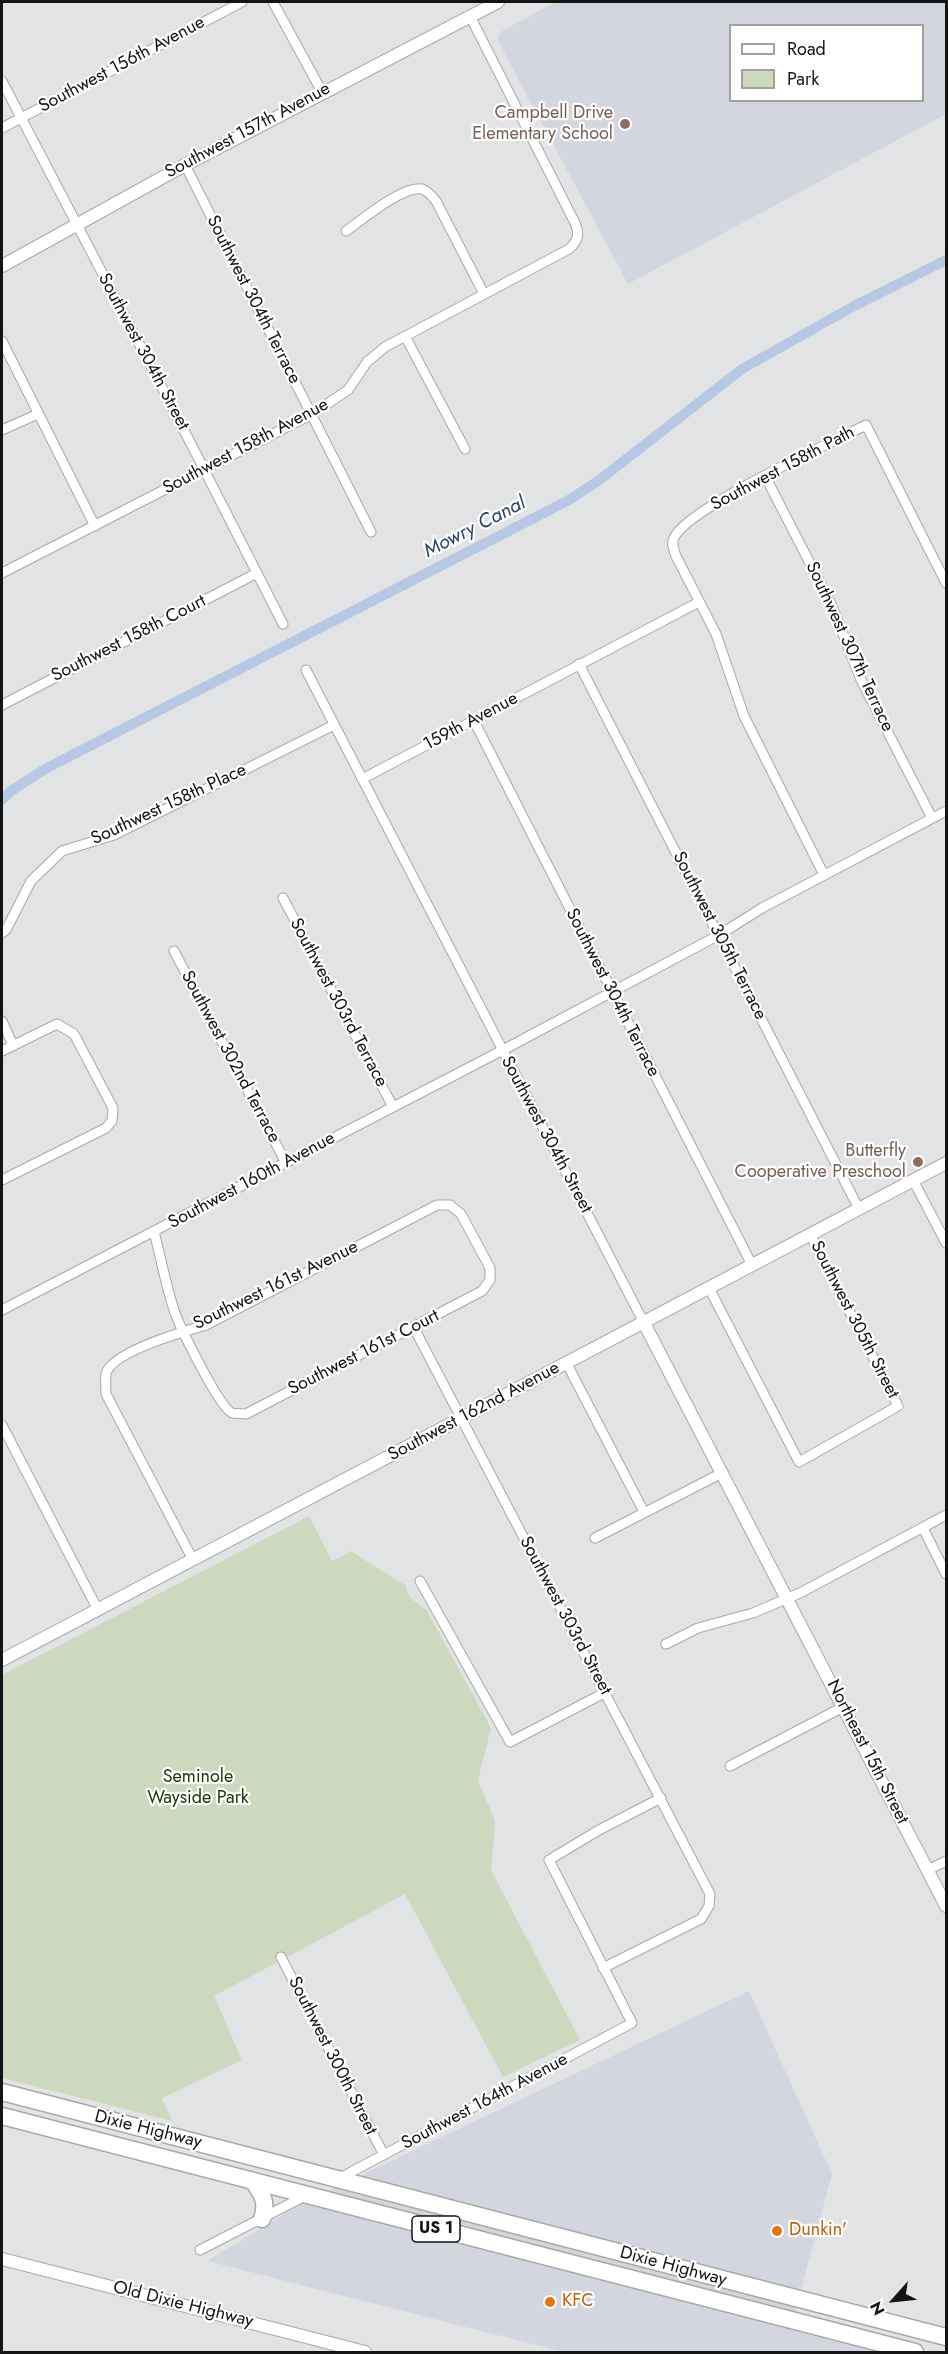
<!DOCTYPE html>
<style>
body{margin:0}
#map{position:relative;width:948px;height:2354px;overflow:hidden;background:#e2e3e4;font-family:Jost,sans-serif}
canvas{display:block}
.frame{position:absolute;inset:0;border:3px solid #141414;pointer-events:none}
.legend{position:absolute;left:729px;top:24px;width:195px;height:78px;box-sizing:border-box;background:#fff;border:2px solid #a1a1a1;margin:0;padding:8px 10px;list-style:none;font-size:18px;color:#141414}
.legend li{display:flex;align-items:center;gap:12px;height:30px}
.legend b{width:30px;border:2px solid #a1a1a1}
.north{position:absolute;left:864px;top:2270px;width:60px;height:60px;-webkit-text-stroke:4px #fff;paint-order:stroke;rotate:243deg;font-size:16px;font-weight:700;line-height:24px;text-align:center;color:#141414}
.north::after{content:'';display:block;margin:auto;width:21px;height:27px;background:#141414;clip-path:polygon(50% 0,100% 100%,50% 72%,0 100%)}
</style>
<div id="map">
<canvas width="948" height="2354"></canvas>
<div class="frame"></div>
<ul class="legend">
<li><b style="height:8px;background:#fff"></b>Road</li>
<li><b style="height:16px;background:#ccd9bf"></b>Park</li>
</ul>
<div class="north">N</div>
</div>
<script>
const g = document.querySelector('canvas').getContext('2d');
g.lineJoin = 'round';
function fillPath(path, color) {
  g.fillStyle = color;
  g.fill(path, 'evenodd');
}
function stroke(path, color, width, dash) {
  g.strokeStyle = color;
  g.lineWidth = width;
  g.lineCap = dash ? 'butt' : 'round';
  g.setLineDash(dash || []);
  g.stroke(path);
}
function drawText(font, color, halo, rows, align = 'center') {
  g.font = font + ' Jost,sans-serif';
  g.lineWidth = 4.5;
  g.setLineDash([]);
  g.textBaseline = 'middle';
  g.strokeStyle = halo;
  g.fillStyle = color;
  for (const [text, x, y, turn = 0] of rows) {
    g.save();
    g.translate(x, y);
    g.rotate((+turn || 0) * Math.PI / 180);
    g.textAlign = isNaN(turn) ? turn : align;
    if (halo) g.strokeText(text, 0, 0);
    g.fillText(text, 0, 0);
    g.restore();
  }
}
const built = new Path2D(`
 M556 2H946V114L628 284 498 41V36L502 31ZM730 26H922V100H730Z
 M749 1991 832 2174 790 2330 877 2352H564L207 2261 303 2203Z`);
const green = new Path2D(`
 M309 1516 332 1561 351 1551 406 1586C407 1598 417 1603 426 1609L491 1728 478 1780 495 1821 491 1870 580 2040 503 2077 405 1894 214 1996 242 2060 162 2098 172 2121 2 2078V1675Z`);
const canal = new Path2D(`
 M2 800 11 791 45 769 569 500 598 481 742 369 854 306 946 260`);
const street = new Path2D(`
 M273 2 322 92
 M2 81 167 397 283 624
 M2 128 242 2
 M185 165 371 532
 M346 231C362 220 403 185 422 189 428 191 432 196 436 201L484 294
 M405 336 465 449
 M2 341 95 526
 M2 430 38 414
 M765 476 832 606 861 680 932 818
 M2 573 312 414 348 390 367 362 385 347 569 249C578 241 580 234 575 223L470 16
 M579 664 859 1209
 M306 670 644 1323
 M2 705 257 573
 M474 721 752 1265
 M362 779 699 602
 M824 875 744 716 716 634 676 556C674 550 671 544 674 538 686 509 832 442 866 425L946 583
 M283 898 393 1107
 M2 933 6 930 31 881 62 851 114 835 334 725
 M174 951 286 1163
 M2 1021 13 1045
 M2 1051 57 1024 74 1034 113 1108 112 1121 106 1128 2 1180
 M913 1180 946 1243
 M154 1232C161 1258 166 1287 175 1313 181 1329 219 1407 232 1413 236 1414 242 1413 246 1414L482 1291 490 1280V1268L461 1214 450 1205H437L206 1325C185 1331 111 1352 106 1374 105 1380 106 1388 106 1394L192 1558
 M709 1288 799 1462 898 1406 810 1234
 M2 1310 501 1051 719 935 762 908 946 811
 M414 1328 710 1894 709 1906 701 1919 603 1968
 M567 1364 644 1512
 M2 1425 98 1610
 M923 1528 946 1574
 M595 1538 722 1473
 M420 1581 510 1742 606 1692
 M666 1644 698 1628 753 1613 800 1593 946 1515
 M730 1766 843 1707
 M928 1870 946 1861
 M281 1957 384 2155
 M338 2179 632 2023 549 1860 599 1830 661 1798
 M200 2250 307 2195`);
const secondary = new Path2D(`
 M2 266 185 165 498 2
 M644 1323 946 1906
 M2 1660 946 1163
 M2 2259 365 2352`);
const highway = new Path2D(`
 M2 2092 946 2337
 M2 2116 915 2352
 M253 2181C262 2194 268 2202 262 2219`);
const markers = [
 [625,124,6,"#8d6e63"],
 [918,1162,6,"#8d6e63"],
 [777,2231,6,"#e8710a"],
 [550,2302,6,"#e8710a"]
];
const shields = [
 [436,2229,48]
];
const shieldNames = [
 ["US 1",436,2229]
];
const streetNames = [
 ["Southwest 156th Avenue",122,65,-28],
 ["Southwest 157th Avenue",248,131,-28],
 ["Southwest 304th Terrace",253,300,63],
 ["Southwest 304th Street",143,352,62],
 ["Southwest 158th Avenue",246,447,-28],
 ["Southwest 158th Path",783,469,-28],
 ["Southwest 158th Court",129,639,-27],
 ["Southwest 307th Terrace",849,647,65],
 ["159th Avenue",471,722,-28],
 ["Southwest 158th Place",169,805,-25],
 ["Southwest 305th Terrace",719,936,63],
 ["Southwest 304th Terrace",612,993,63],
 ["Southwest 303rd Terrace",338,1003,62],
 ["Southwest 302nd Terrace",230,1057,62],
 ["Southwest 304th Street",546,1135,62],
 ["Southwest 160th Avenue",252,1181,-28],
 ["Southwest 161st Avenue",276,1286,-26],
 ["Southwest 305th Street",854,1320,63],
 ["Southwest 161st Court",364,1353,-27],
 ["Southwest 162nd Avenue",474,1412,-28],
 ["Southwest 303rd Street",565,1616,62],
 ["Northeast 15th Street",867,1752,63],
 ["Southwest 300th Street",332,2056,63],
 ["Southwest 164th Avenue",485,2102,-28],
 ["Dixie Highway",148,2130,14],
 ["Dixie Highway",673,2267,15],
 ["Old Dixie Highway",183,2305,14]
];
const educationNames = [
 ["Campbell Drive",613,114],
 ["Elementary School",613,135],
 ["Butterfly",906,1152],
 ["Cooperative Preschool",906,1173]
];
const parkNames = [
 ["Seminole",198,1778],
 ["Wayside Park",198,1799]
];
const foodNames = [
 ["Dunkin'",789,2231],
 ["KFC",562,2302]
];
const waterNames = [
 ["Mowry Canal",475,528,-27]
];
fillPath(built, '#d3d6de');
fillPath(green, '#ccd9bf');
stroke(canal, '#b6c8e3', 10);
stroke(street, '#a8a8a9', 11);
stroke(secondary, '#a8a8a9', 14);
stroke(highway, '#a8a8a9', 19);
stroke(street, '#fff', 9);
stroke(secondary, '#fff', 12);
stroke(highway, '#fff', 16);
for (const [x, y, r, color] of markers) {
  const dot = new Path2D();
  dot.arc(x, y, r, 0, 2 * Math.PI);
  g.fillStyle = color;
  g.fill(dot);
  stroke(dot, '#fff', 2);
}
for (const [x, y, w] of shields) {
  const box = new Path2D();
  box.roundRect(x - w / 2, y - 13, w, 26, 4.5);
  g.fillStyle = '#fff';
  g.fill(box);
  stroke(box, '#141414', 1.5);
}
drawText('bold 16px', '#141414', null, shieldNames);
drawText('18px', '#141414', '#fff', streetNames);
drawText('18px', '#785e54', '#fff', educationNames, 'right');
drawText('18px', '#233507', '#fff', parkNames);
drawText('18px', '#c56008', '#fff', foodNames, 'left');
drawText('italic 20px', '#2a446a', '#fff', waterNames);
</script>
